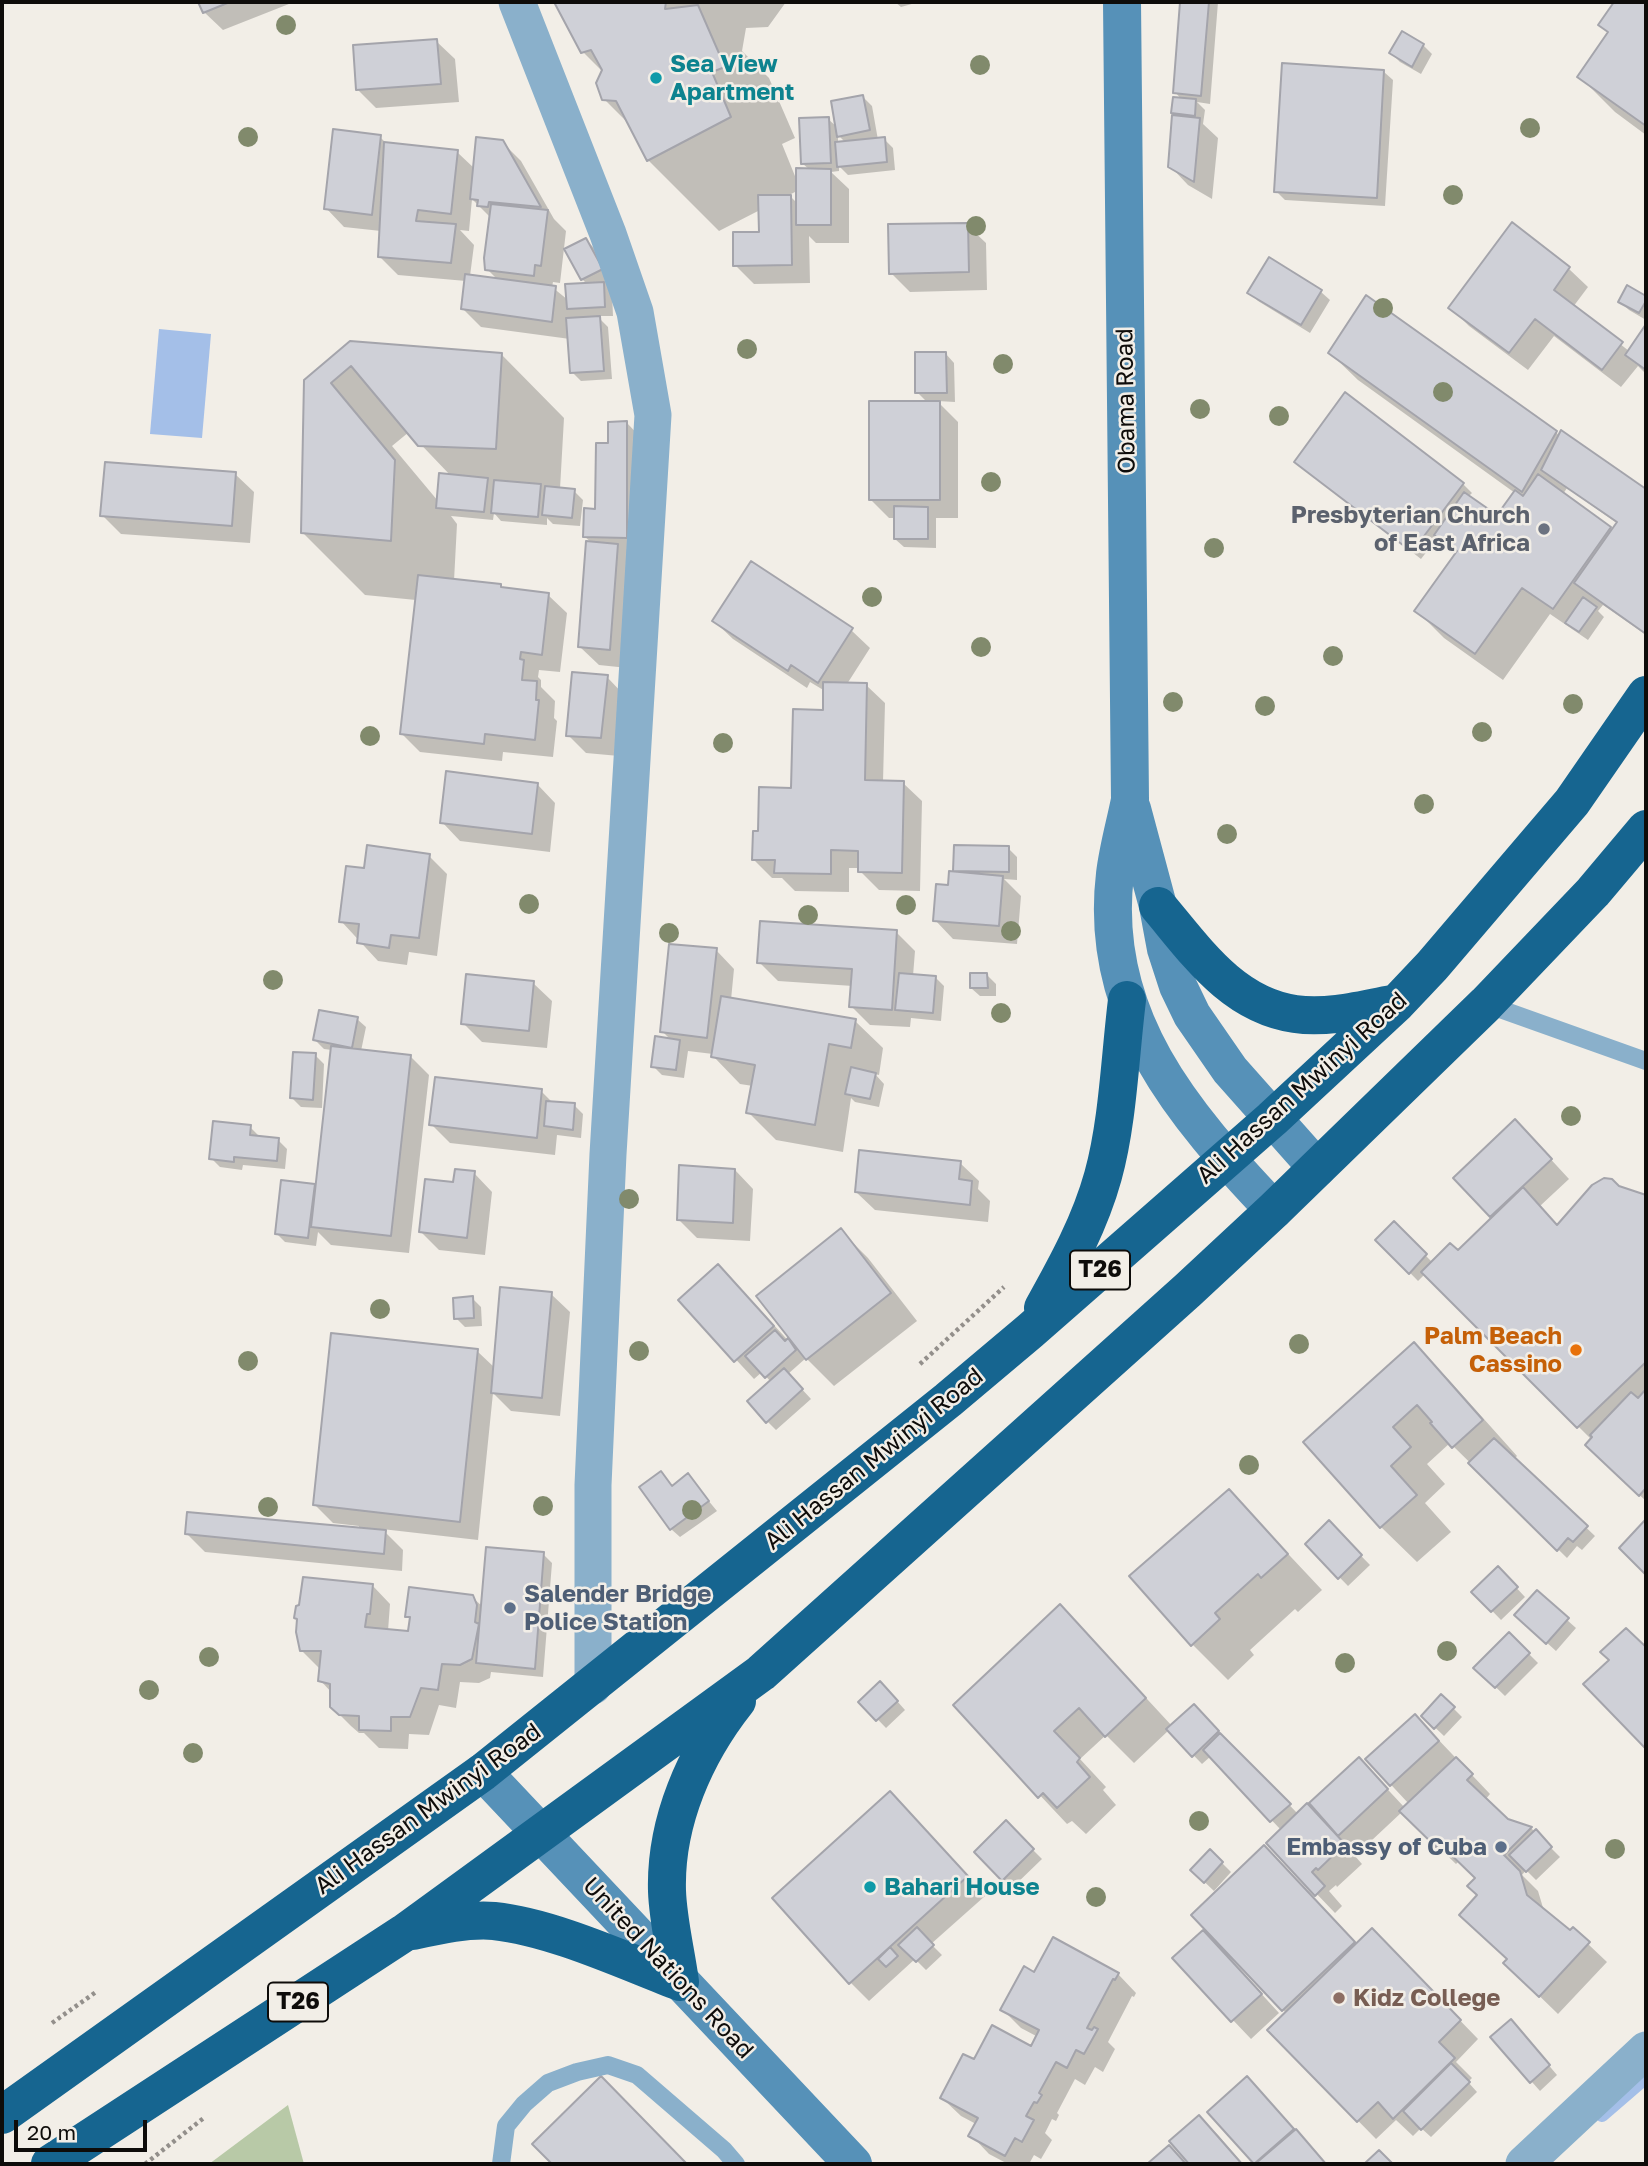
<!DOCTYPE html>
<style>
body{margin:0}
#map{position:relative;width:1648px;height:2166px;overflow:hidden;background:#f2eee7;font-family:"Golos Text",sans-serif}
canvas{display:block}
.frame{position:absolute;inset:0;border:4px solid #0e0c0a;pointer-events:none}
.scale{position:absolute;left:14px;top:2120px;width:133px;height:32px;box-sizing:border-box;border:4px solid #0e0c0a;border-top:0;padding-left:9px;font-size:21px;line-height:24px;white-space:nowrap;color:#0e0c0a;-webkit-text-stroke:5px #f2eee7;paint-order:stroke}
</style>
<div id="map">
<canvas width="1648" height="2166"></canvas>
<div class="frame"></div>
<div class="scale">20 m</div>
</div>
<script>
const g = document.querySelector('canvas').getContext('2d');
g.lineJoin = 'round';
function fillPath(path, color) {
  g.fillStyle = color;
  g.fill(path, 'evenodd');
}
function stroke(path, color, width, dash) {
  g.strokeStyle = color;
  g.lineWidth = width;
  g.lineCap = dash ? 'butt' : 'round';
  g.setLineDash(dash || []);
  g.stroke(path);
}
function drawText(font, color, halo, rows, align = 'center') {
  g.font = font + ' "Golos Text",sans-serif';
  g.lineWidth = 5;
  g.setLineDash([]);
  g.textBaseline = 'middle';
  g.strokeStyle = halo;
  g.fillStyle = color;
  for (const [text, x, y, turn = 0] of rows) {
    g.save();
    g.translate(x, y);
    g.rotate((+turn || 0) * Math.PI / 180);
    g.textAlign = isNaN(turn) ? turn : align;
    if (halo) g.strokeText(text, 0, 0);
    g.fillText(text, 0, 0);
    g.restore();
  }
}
const green = new Path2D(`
 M288 2105 304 2164H209Z`);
const water = new Path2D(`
 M159 329 211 334 202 438 150 434Z`);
const shadow = new Path2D(`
 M200 2H294L223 30 204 12Z
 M556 2H786L768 27 746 28 742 51 769 78 795 138 782 144 797 181 810 170 803 164 828 119 837 127 863 97 872 106 878 140 884 139 893 148 895 170 848 175 839 166V171L831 172 849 189V243H816L809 236 810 283 754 284 735 265 761 233 760 210 719 231 648 160 631 126 604 99 603 72 583 52ZM838 135 846 143H838ZM797 191 798 204 789 195Z
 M895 2H919L901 7Z
 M1182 2H1218L1210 104 1197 102 1205 110 1203 124 1218 138 1212 199 1188 185 1170 166 1178 117 1173 113 1182 100 1175 92Z
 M1616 2H1646V135L1615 112 1579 76 1609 33 1600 24Z
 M1402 33 1423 45 1432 54 1421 74 1400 62 1391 53Z
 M436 41 455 59 459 102 376 108 358 90Z
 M1384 72 1393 80 1385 206 1285 200 1276 191Z
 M380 137 387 144 457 152 475 169 502 142 521 161 554 219 566 231 560 283 553 282 552 287 568 300 588 285 582 279 586 240 604 258 612 292 613 316H597L608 327 612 379 581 381 572 372 570 339 481 327 463 309 466 281 398 275 379 256 381 231 344 227 326 208ZM472 199 491 218 487 269 498 280 470 276 474 245 460 230 469 231Z
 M967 225 986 243 987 290 910 292 891 273Z
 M1512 225 1569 269 1588 287 1573 307 1629 351 1646 327V374L1638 366 1621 387 1554 336 1528 370 1469 326 1450 307Z
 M1269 260 1321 292 1330 300 1310 333 1258 301 1249 292Z
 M1627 288 1646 298V320L1629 310 1620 302Z
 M350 343 502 355 564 418 560 489 574 491 583 500 580 526 553 524 547 518V525L501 521 494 513 493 520 451 516 457 524 454 581 548 595 567 613 560 672 539 670 538 677 541 680V687L555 701 554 718 557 721 553 757 503 752 502 761 420 752 401 733 416 600 365 595 302 532 306 381ZM409 432 451 476 438 501 392 446Z
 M1330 353 1556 432 1560 437 1562 433 1646 493V635L1603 605 1598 611 1604 617 1588 640 1550 614 1503 680 1444 638 1417 611 1456 555 1438 537 1421 559 1296 462 1463 484 1472 493 1468 497 1497 518 1515 493 1358 380ZM1567 488 1618 524 1613 531 1563 494Z
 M946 354 954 363 955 402 937 401 958 422V518H936V548L904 547 895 539 896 518H889L870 499 928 403 917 392Z
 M627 423 645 442 628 668 599 665 580 647 592 543 585 537 597 511 609 445Z
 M235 474 254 492 250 543 121 534 102 515Z
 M714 621 851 630 870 648 847 684 866 685 885 703 883 782 903 783 922 801 920 891 879 890 860 871V868H849V892L795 891 782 878H772L753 859 760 833 793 790 824 712 825 691 810 682 807 688 733 639Z
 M607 677 625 696 619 756 586 753 568 735Z
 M537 784 555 803 550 852 460 841 442 822Z
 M1008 848 1017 857V880L1004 879 1021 896 1017 944 953 939 935 920 949 886 959 874 955 870Z
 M429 856 447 874 437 956 409 952 407 965 378 961 341 921 366 870Z
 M896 932 915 951 913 976 935 977 944 986 941 1021 911 1018 910 1027 870 1025 851 1006 853 986 778 981 759 962Z
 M716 950 734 969 731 1000 855 1021 883 1048 879 1075 875 1074 884 1084 879 1107 855 1102 851 1098 843 1152 776 1140 748 1112 753 1086 740 1084 713 1056V1054L688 1051 684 1078 662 1075 653 1066 671 1040 662 1031Z
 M987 975 996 984V996H980L971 988Z
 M533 983 552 1001 547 1048 482 1042 463 1023Z
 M357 1019 366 1027 361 1051 411 1057 429 1075 409 1253 331 1245 318 1232 316 1246 285 1242 277 1234 314 1186 317 1189 332 1050 324 1049 315 1040Z
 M315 1055 324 1064 322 1108 301 1107 292 1098Z
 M541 1091 553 1103 574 1105 583 1114 581 1138 557 1135 555 1155 450 1143 431 1124Z
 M250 1127 259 1136 278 1140 287 1149 285 1169 243 1165 242 1170 220 1167 211 1158Z
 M1533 1140 1569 1179 1540 1206 1558 1226 1618 1187 1646 1197V1501L1605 1463 1592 1440 1425 1274 1418 1281 1378 1240 1394 1224 1433 1263 1458 1253 1493 1218 1455 1178Z
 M960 1163 979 1181 978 1189 990 1201 988 1222 875 1210 856 1192Z
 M735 1170 753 1189 750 1241 697 1238 678 1219Z
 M474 1173 492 1192 485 1255 439 1250 420 1231 455 1184Z
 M841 1231 868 1258 917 1321 834 1386 806 1358 788 1374 811 1399 776 1430 767 1421 771 1382 762 1372 754 1379 681 1300 737 1285 795 1348Z
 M551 1294 570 1312 560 1416 511 1411 493 1393 478 1540 382 1529 403 1550 402 1571 205 1552 187 1534 359 1529V1526L333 1523 315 1505 477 1351 495 1368Z
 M472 1298 481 1307 482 1326 465 1327 456 1318Z
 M1414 1345 1449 1380 1517 1456 1514 1459 1595 1536 1582 1550 1577 1546 1567 1558 1450 1443 1427 1464 1445 1484 1425 1503 1451 1532 1417 1562 1381 1527 1306 1442Z
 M661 1473 673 1487 688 1476 717 1511 680 1537 671 1529Z
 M1229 1491 1322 1590 1298 1612 1295 1609 1250 1650 1254 1655 1228 1680 1192 1644Z
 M1329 1523 1370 1565 1348 1586 1307 1544Z
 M543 1554 552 1563 543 1677 491 1672 490 1678 479 1683 460 1682 456 1708 439 1705 429 1735 409 1734 408 1749 379 1748 364 1733H359L351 1726 332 1707V1693L320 1680 321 1670 301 1650 299 1621 296 1618 372 1585 390 1604 388 1631 410 1633 411 1621 407 1616 472 1597 483 1607Z
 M1498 1568 1525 1597 1501 1620 1474 1592Z
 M1567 1620 1576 1628 1556 1651 1525 1623Z
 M1087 1634 1172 1726 1203 1715 1298 1814 1325 1824 1377 1778 1405 1808 1409 1804 1367 1759 1433 1734 1490 1794 1485 1800 1507 1821 1531 1828 1560 1857 1536 1880 1526 1870 1522 1875 1538 1891 1544 1911 1588 1944 1607 1962 1558 2014 1524 1981 1508 1960 1479 1896 1477 1878 1459 1861 1456 1864 1402 1812 1355 1856 1362 1864 1337 1887 1336 1885 1329 1891 1342 1906 1335 1913 1268 1843 1281 1830 1211 1756 1202 1764 1169 1730 1134 1763 1106 1735 1080 1759 1106 1787 1103 1790 1116 1805 1086 1834 1072 1821 1067 1824 955 1705Z
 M1509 1634 1538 1663 1505 1696 1476 1668Z
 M889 1692 905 1710 886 1728 861 1702Z
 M1441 1696 1462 1717 1444 1736 1423 1716Z
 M908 1811 985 1896 931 1944 942 1955 926 1970 915 1959 869 2001 850 1982Z
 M1006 1823 1042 1859 1012 1888 977 1852Z
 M1210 1851 1231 1872 1214 1891 1192 1870Z
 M1282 1865 1356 1945 1390 1948 1478 2039 1456 2062 1472 2078 1468 2082 1477 2092 1431 2137 1421 2128 1413 2136 1396 2120 1376 2139 1269 2030 1287 2014 1193 1915Z
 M1221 1950 1279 2013 1251 2039 1174 1958Z
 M1035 1974H1118L1136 1993 1134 1997 1132 1996 1108 2042 1115 2049 1103 2072 1095 2067 1085 2085 1075 2079 1057 2113 1059 2115 1056 2121 1052 2119 1045 2133 1052 2140 1041 2159 1034 2155 1029 2164H1008L989 2154 971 2135 976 2124 961 2116 942 2098 975 2062 1031 2049 1038 2037 1021 2028 1002 2009Z
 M1519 2030 1557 2075 1540 2091 1492 2037Z
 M601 2079 685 2164H554L534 2144Z
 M1266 2097 1314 2150 1327 2164H1255L1209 2112Z
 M1199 2117 1218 2135 1243 2164H1191L1171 2141Z`);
const stream = new Path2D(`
 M1602 2115 1646 2077`);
const building = new Path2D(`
 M198 2H230L203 13Z
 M554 2H666L665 9 698 5 725 67 712 72 731 117 647 161 616 101 602 100 596 83 602 70 591 50 581 53Z
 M1180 2H1209L1201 96 1173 93Z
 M1614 2H1646V126L1577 77 1608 32 1598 25Z
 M1402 31 1424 44 1412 67 1389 53Z
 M437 39 441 84 356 90 353 45Z
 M1282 63 1384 70 1377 198 1274 192Z
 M863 95 870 130 837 137 831 101Z
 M1173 97 1196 99 1195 116 1171 113Z
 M1172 115 1200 118 1194 182 1168 167Z
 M829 117 831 163 801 164 799 118Z
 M333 129 381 135 372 215 324 209Z
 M476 137 503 140 541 207 489 202 488 207 477 206 478 200 470 199Z
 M885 137 887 162 837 167 835 142Z
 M384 142 458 150 451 214 418 210 416 221 456 224 451 263 378 257Z
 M796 168 831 169V225H796Z
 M758 195H791L792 265 733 266V232H759Z
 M491 204 548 210 541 266 535 265 534 276 485 270 484 258Z
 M1512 222 1570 267 1554 290 1623 342 1602 370 1535 319 1509 353 1448 308Z
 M968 223 969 272 889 274 888 224Z
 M586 238 603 269 581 280 564 249Z
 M1269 257 1322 290 1301 325 1247 293Z
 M465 274 556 286 552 322 461 309Z
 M604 282 605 307 567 309 565 284Z
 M1627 285 1646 296V301L1639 313 1618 302Z
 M1366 295 1557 431 1522 492 1328 353Z
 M600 316 604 371 570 373 566 318Z
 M1646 324V370L1625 355Z
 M350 341 502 353 496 449 418 446 351 366 331 383 395 460 391 541 301 533 304 380Z
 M915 352H946L947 393H915Z
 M1345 392 1464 483 1412 552 1294 462Z
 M869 401H940V500H869Z
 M627 421V538L583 537 584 508 595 509 596 443H608V422Z
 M1561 430 1646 489V634L1574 583 1617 522 1541 470Z
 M105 462 236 472 232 526 100 516Z
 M439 473 488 478 484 512 436 508Z
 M1538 474 1611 527 1553 609 1522 588 1475 654 1414 611 1457 551 1434 535 1464 492 1497 515 1515 490 1523 496Z
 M494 480 541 484 538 517 491 513Z
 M545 486 575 489 572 518 542 515Z
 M894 506 928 507V539H894Z
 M586 541 618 544 610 650 578 647Z
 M751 561 853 628 818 683 791 665 788 671 712 621Z
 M418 575 501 584V587L549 593 542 655 521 652 520 659 524 660 522 680 537 681 536 700H539L535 740 485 734 484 744 400 734Z
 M1583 597 1597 607 1579 632 1565 623Z
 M572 672 608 675 601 738 566 736Z
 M823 682 867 683 865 780 904 781 902 873 858 872V851L831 850V874L774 873 775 860H752L753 831H758L759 787 791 788 793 709 823 710Z
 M446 771 538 783 532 834 440 823Z
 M367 845 430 854 419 938 391 935 389 948 357 943 359 924 339 922 346 866 364 868Z
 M954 845 1009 846V872L953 871Z
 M949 871 1003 876 999 926 933 921 936 884 948 885Z
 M760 921 897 930 892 1010 849 1007 852 969 757 963Z
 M669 944 717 948 707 1038 660 1032Z
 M899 973 936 976 933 1013 895 1010Z
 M970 973H987L988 988H970Z
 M466 974 534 981 529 1031 461 1024Z
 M721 996 856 1019 851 1048 829 1044 815 1125 746 1113 755 1065 711 1057Z
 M319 1010 358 1017 352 1048 313 1040Z
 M655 1036 680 1040 676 1070 651 1067Z
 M331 1046 411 1055 391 1236 311 1227Z
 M293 1052 316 1053 313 1100 290 1098Z
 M851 1067 876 1073 870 1099 845 1094Z
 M435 1077 542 1089 537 1138 429 1125Z
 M546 1101 575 1103 573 1130 544 1126Z
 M1515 1119 1552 1159 1490 1217 1453 1178Z
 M213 1121 251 1125 250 1135 279 1138 277 1161 234 1157V1162L209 1159Z
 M859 1150 961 1161 959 1179 972 1181 970 1205 855 1192Z
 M679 1165 735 1169 733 1223 677 1220Z
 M455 1169 475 1171 467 1238 419 1232 425 1179 453 1182Z
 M1604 1178 1612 1179 1619 1186 1646 1195V1362L1577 1428 1421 1272 1450 1243 1458 1250 1523 1187 1557 1225 1592 1185Z
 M281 1180 315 1184 308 1238 275 1234Z
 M1394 1221 1427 1254 1409 1274 1375 1240Z
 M841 1228 891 1293 806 1360 756 1296Z
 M718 1264 774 1326 734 1362 678 1300Z
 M500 1287 552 1292 542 1398 491 1393Z
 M473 1296 474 1318 454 1319 453 1298Z
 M775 1330 785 1341 788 1338 796 1350 765 1378 745 1356Z
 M331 1333 478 1349 460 1522 313 1505Z
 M1414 1342 1483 1420 1452 1448 1430 1423 1432 1422 1417 1405 1393 1427 1411 1447 1391 1466 1417 1495 1380 1528 1303 1442Z
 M784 1368 803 1389 766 1423 747 1401Z
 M1646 1389V1488L1639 1496 1585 1445 1592 1437 1590 1435 1631 1392 1638 1398Z
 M1494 1438 1588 1526 1573 1542 1568 1538 1557 1551 1468 1463Z
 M661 1471 672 1486 688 1473 709 1501 670 1530 639 1487Z
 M1229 1489 1288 1554 1261 1578 1258 1574 1215 1613 1220 1619 1191 1646 1129 1576Z
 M187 1512 386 1530 384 1554 185 1534Z
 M1646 1519V1575L1619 1548Z
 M1329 1520 1362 1555 1338 1579 1305 1544Z
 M486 1547 544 1552 535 1669 476 1663Z
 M1498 1566 1518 1587 1491 1612 1471 1592Z
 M303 1577 373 1584 370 1614H367L365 1627 408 1631 410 1617H405L409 1587 473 1595 477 1605 475 1622 479 1624 472 1659 460 1665 442 1664 438 1690 421 1688 410 1717H391V1731L359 1730V1716L339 1715 330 1707V1684L318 1681 321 1651H300L296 1632 297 1619 294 1618 296 1606 299 1605Z
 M1537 1590 1569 1618 1546 1644 1514 1615Z
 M1060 1604 1146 1698 1105 1737 1079 1708 1054 1731 1080 1758 1077 1762 1090 1777 1057 1808 1043 1793 1038 1798 953 1705Z
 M1626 1628 1646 1647V1749L1583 1684 1609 1660 1600 1652Z
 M1509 1632 1530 1653 1495 1688 1473 1668Z
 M880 1681 898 1701 876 1721 858 1702Z
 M1441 1694 1455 1707 1434 1729 1421 1716Z
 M1194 1704 1219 1731 1192 1757 1166 1729Z
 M1415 1714 1439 1741 1390 1786 1365 1759Z
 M1220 1733 1291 1804 1270 1822 1203 1750Z
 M1359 1757 1388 1789 1338 1836 1309 1803Z
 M1456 1757 1473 1774 1467 1780 1508 1819 1532 1827 1504 1855 1520 1871 1527 1895 1570 1930 1573 1927 1590 1942 1539 1997 1503 1963 1507 1959 1459 1915 1477 1895 1467 1886 1475 1878 1440 1844 1436 1847 1399 1811Z
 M890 1791 968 1876 849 1984 772 1898Z
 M1307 1803 1345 1844 1318 1870 1316 1868 1312 1872 1325 1886 1315 1896 1266 1843Z
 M1006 1820 1034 1849 1002 1881 974 1852Z
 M1536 1829 1552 1847 1526 1872 1509 1855Z
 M1264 1845 1355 1942 1282 2011 1191 1915Z
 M1210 1849 1223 1862 1204 1883 1190 1870Z
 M917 1927 934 1945 916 1962 898 1945Z
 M1372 1928 1461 2020 1439 2042 1455 2058 1393 2119 1378 2102 1357 2122 1267 2030Z
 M1203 1930 1262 1994 1231 2022 1172 1958Z
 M1053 1937 1119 1973 1115 1980 1113 1979 1087 2028 1092 2030 1094 2027 1098 2029 1084 2054 1076 2050 1067 2068 1056 2062 1039 2093 1042 2095 1037 2103 1034 2102 1026 2116 1034 2120 1022 2142 1015 2138 1005 2156 968 2136 978 2118 940 2098 963 2054 974 2059 992 2025 1031 2046 1039 2030 1000 2010 1024 1966 1034 1972Z
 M890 1947 898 1956 886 1967 878 1959Z
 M1511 2019 1550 2065 1530 2083 1490 2037Z
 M1451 2063 1470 2082 1421 2130 1403 2111Z
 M601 2076 687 2164H552L532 2144Z
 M1247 2076 1294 2129 1254 2164 1207 2112Z
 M1199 2115 1242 2164H1189L1169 2141Z
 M1296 2129 1326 2164H1255Z
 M1169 2145 1186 2164H1147Z
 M1379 2150 1393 2164H1364Z`);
const path = new Path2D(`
 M920 1364 1004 1287
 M52 2023 96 1992
 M145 2164 205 2117`);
const lane = new Path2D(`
 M1486 1004 1646 1061
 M501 2164 506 2126 524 2104 548 2083 577 2072 608 2065 637 2075 724 2150 736 2164`);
const street = new Path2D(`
 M517 2 608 234 635 312 653 415 608 1154 593 1485V1686
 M1524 2164 1646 2050`);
const secondary = new Path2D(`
 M1122 2 1130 800C1125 825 1118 849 1115 874 1098 1016 1183 1114 1274 1210
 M1132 809 1158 906 1166 949 1178 986 1192 1015 1230 1070 1317 1168
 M483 1772 853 2164`);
const highway = new Path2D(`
 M1158 906C1196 951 1232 1005 1295 1014 1328 1019 1365 1009 1397 1003
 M1043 1308C1067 1265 1090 1223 1103 1176 1118 1122 1120 1056 1127 1000
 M413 1931C440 1925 467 1919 494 1921 552 1927 625 1961 680 1982 676 1952 668 1921 667 1891 665 1822 695 1754 737 1701
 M2 2115 483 1772 948 1400 1030 1331 1272 1119 1397 1003 1432 966 1572 802 1646 695
 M50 2164 404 1933 761 1673 1188 1290 1274 1210 1486 1004 1593 892 1646 829`);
const trees = [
 [286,25],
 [980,65],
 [1530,128],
 [248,137],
 [1453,195],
 [976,226],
 [1383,308],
 [747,349],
 [1003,364],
 [1443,392],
 [1200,409],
 [1279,416],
 [991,482],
 [1214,548],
 [872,597],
 [981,647],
 [1333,656],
 [1173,702],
 [1573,704],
 [1265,706],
 [1482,732],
 [370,736],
 [723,743],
 [1424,804],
 [1227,834],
 [529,904],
 [906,905],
 [808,915],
 [1011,931],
 [669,933],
 [273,980],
 [1001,1013],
 [1571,1116],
 [629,1199],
 [380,1309],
 [1299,1344],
 [639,1351],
 [248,1361],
 [1249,1465],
 [543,1506],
 [268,1507],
 [692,1510],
 [1447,1651],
 [209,1657],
 [1345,1663],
 [149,1690],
 [193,1753],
 [1199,1821],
 [1615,1849],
 [1096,1897]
];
const markers = [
 [656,78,7,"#0f9aa8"],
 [1544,529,7,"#6b7280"],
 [1576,1350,7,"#e8710a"],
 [510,1608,7,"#5c6f8a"],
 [1501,1847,7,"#5c6f8a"],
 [870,1887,7,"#0f9aa8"],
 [1339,1998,7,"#8d6e63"]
];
const shields = [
 [1100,1270,60],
 [298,2002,60]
];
const shieldNames = [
 ["T26",1100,1270],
 ["T26",298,2002]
];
const cultureNames = [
 ["Sea View",670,64],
 ["Apartment",670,92],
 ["Bahari House",884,1887]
];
const streetNames = [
 ["Obama Road",1126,401,-91],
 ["Ali Hassan Mwinyi Road",1302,1088,-42],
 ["Ali Hassan Mwinyi Road",874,1459,-39],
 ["Ali Hassan Mwinyi Road",428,1809,-36],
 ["United Nations Road",668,1968,47]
];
const worshipNames = [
 ["Presbyterian Church",1530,515],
 ["of East Africa",1530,543]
];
const foodNames = [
 ["Palm Beach",1562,1336],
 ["Cassino",1562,1364]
];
const serviceNames = [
 ["Salender Bridge",524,1594],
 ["Police Station",524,1622],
 ["Embassy of Cuba",1487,1847,"right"]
];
const educationNames = [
 ["Kidz College",1353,1998]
];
fillPath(green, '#b8c9a7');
fillPath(water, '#a4bfe8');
fillPath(shadow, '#0003');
stroke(stream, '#a4bfe8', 14);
fillPath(building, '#cfd0d7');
stroke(building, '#a4a4ab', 2);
stroke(path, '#938f8b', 4.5, [3.5, 3.5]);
stroke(lane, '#8ab0cb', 18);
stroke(street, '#8ab0cb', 37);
stroke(secondary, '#5691b8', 38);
stroke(highway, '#166590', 38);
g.fillStyle = '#818a6c';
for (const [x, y] of trees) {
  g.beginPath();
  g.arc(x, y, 10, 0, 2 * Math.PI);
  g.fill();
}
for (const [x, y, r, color] of markers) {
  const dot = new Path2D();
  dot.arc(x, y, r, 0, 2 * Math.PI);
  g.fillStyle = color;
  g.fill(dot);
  stroke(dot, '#f2eee7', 2.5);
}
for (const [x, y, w] of shields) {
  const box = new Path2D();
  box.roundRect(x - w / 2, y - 19.5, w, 39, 5);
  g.fillStyle = '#f2eee7';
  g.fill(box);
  stroke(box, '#0e0c0a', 2);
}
drawText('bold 23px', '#0e0c0a', null, shieldNames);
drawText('bold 24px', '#0d838f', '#f2eee7', cultureNames, 'left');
drawText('24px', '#0e0c0a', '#f2eee7', streetNames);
drawText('bold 24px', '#5b616d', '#f2eee7', worshipNames, 'right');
drawText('bold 24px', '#c56008', '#f2eee7', foodNames, 'right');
drawText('bold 24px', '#4e5e75', '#f2eee7', serviceNames, 'left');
drawText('bold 24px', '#785e54', '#f2eee7', educationNames, 'left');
</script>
